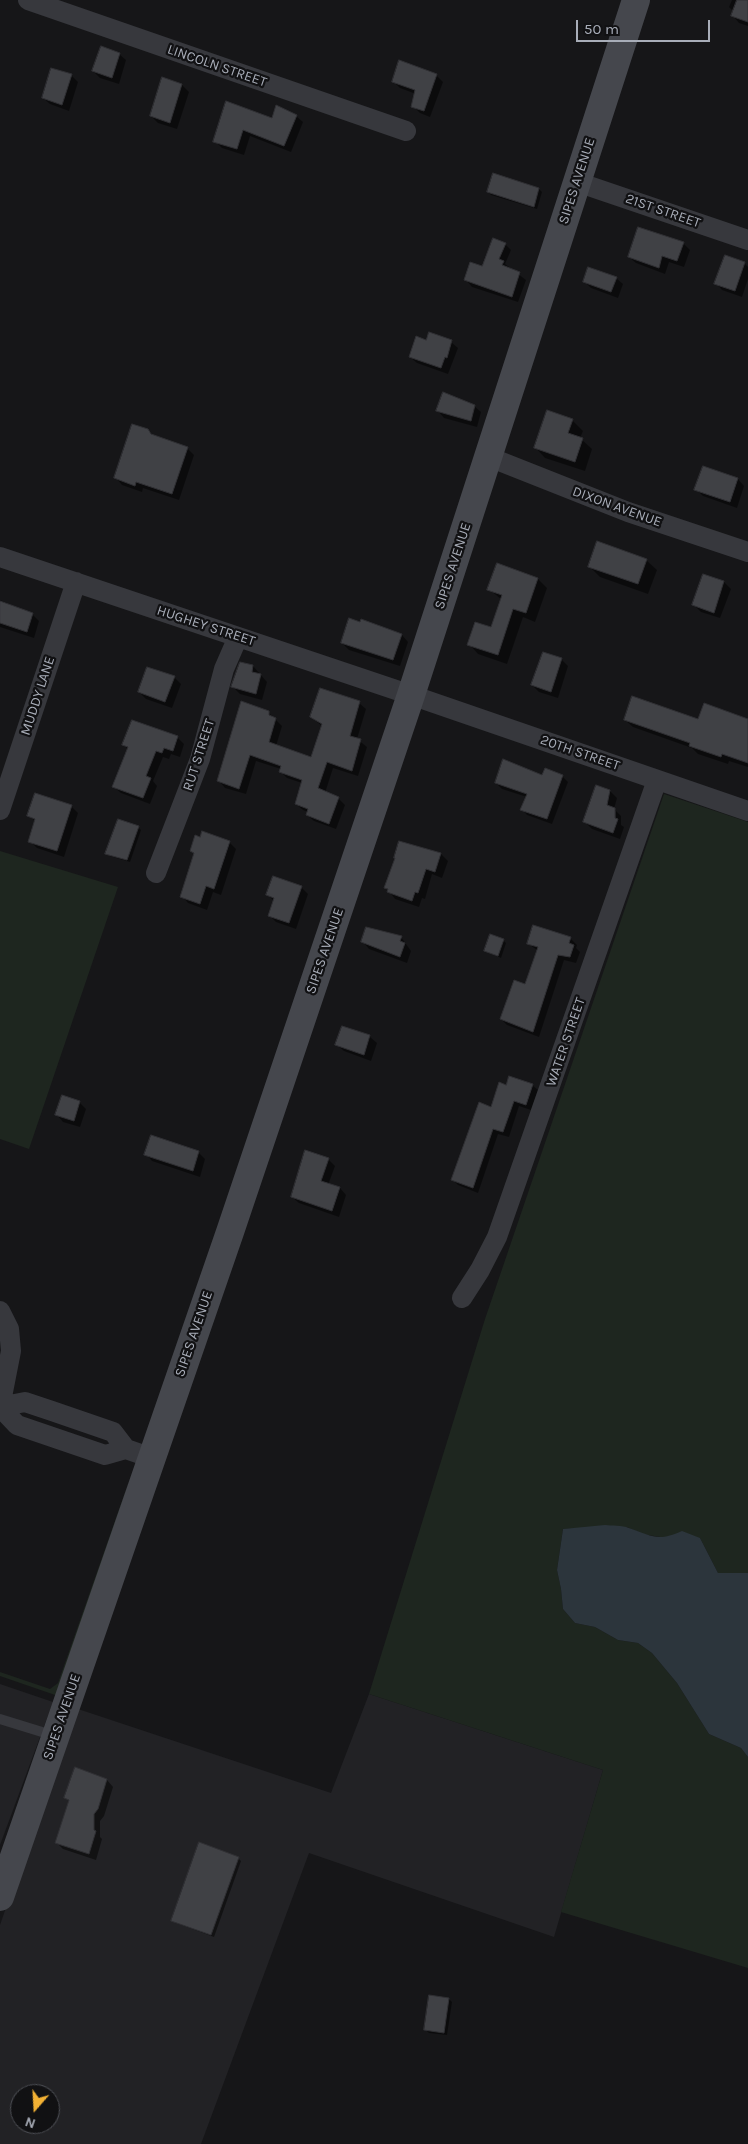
<!DOCTYPE html>
<style>
body{margin:0}
#map{position:relative;width:748px;height:2144px;overflow:hidden;background:#161618;font-family:Karla,sans-serif}
canvas{display:block}
.north{position:absolute;left:10px;top:2084px;width:50px;height:50px;box-sizing:border-box;background:#111113;border:1px solid #4d4f55;border-radius:50%;rotate:199deg;font-size:14px;font-weight:700;line-height:20px;text-align:center;color:#a8adb8}
.north::after{content:'';display:block;margin:auto;width:18px;height:22px;background:#f2b134;clip-path:polygon(50% 0,100% 100%,50% 72%,0 100%)}
.scale{position:absolute;left:576px;top:20px;width:134px;height:22px;box-sizing:border-box;border:2px solid #a8adb8;border-top:0;padding-left:6px;font-size:15px;line-height:18px;white-space:nowrap;color:#a8adb8;-webkit-text-stroke:4px #111113;paint-order:stroke}
</style>
<div id="map">
<canvas width="748" height="2144"></canvas>
<div class="north">N</div>
<div class="scale">50 m</div>
</div>
<script>
const g = document.querySelector('canvas').getContext('2d');
g.lineJoin = 'round';
function fillPath(path, color) {
  g.fillStyle = color;
  g.fill(path, 'evenodd');
}
function stroke(path, color, width, dash) {
  g.strokeStyle = color;
  g.lineWidth = width;
  g.lineCap = dash ? 'butt' : 'round';
  g.setLineDash(dash || []);
  g.stroke(path);
}
function drawText(font, color, halo, rows, align = 'center') {
  g.font = font + ' Karla,sans-serif';
  g.lineWidth = 4.5;
  g.setLineDash([]);
  g.textBaseline = 'middle';
  g.strokeStyle = halo;
  g.fillStyle = color;
  for (const [text, x, y, turn = 0] of rows) {
    g.save();
    g.translate(x, y);
    g.rotate((+turn || 0) * Math.PI / 180);
    g.textAlign = isNaN(turn) ? turn : align;
    if (halo) g.strokeText(text, 0, 0);
    g.fillText(text, 0, 0);
    g.restore();
  }
}
const built = new Path2D(`
 M0 1684 53 1702 0 1845Z
 M369 1694 603 1770 554 1937 309 1853 201 2144H0V1925L75 1708 331 1793ZM20 2094H50V2124H20Z`);
const green = new Path2D(`
 M664 794 748 822V1573H718L700 1538H666L642 1534 627 1527 563 1529 557 1570 561 1589 563 1609 575 1623 595 1627 618 1640 638 1643 652 1653 677 1683 709 1734 741 1748 748 1757V1968L561 1912 603 1770 369 1694 485 1319Z
 M0 851 118 887 29 1149 0 1139Z
 M130 1478 58 1696 0 1676V1672L50 1689 58 1683Z`);
const water = new Path2D(`
 M605 1525C612 1526 622 1525 629 1528 652 1536 658 1542 682 1531L700 1538 718 1573H748V1757L741 1748 709 1734 677 1683 652 1653 638 1643 618 1640 595 1627 575 1623 563 1609 561 1589 557 1570 563 1529Z`);
const shadow = new Path2D(`
 M732 0H748V26L739 23 733 16 734 12 729 7Z
 M119 54 126 60 119 84 100 78 93 71Z
 M71 75 78 82 69 111 50 104 43 98Z
 M436 75 443 82 430 117 420 113 413 106 416 94 400 88 393 81Z
 M163 78 182 85 189 92 177 129 158 123 151 116Z
 M227 103 273 119 296 116 303 122 291 152 250 136 244 155 222 148 215 141Z
 M494 174 539 189 542 192 537 209 491 195 488 192Z
 M683 243 690 250 684 267 669 262 665 274 636 263 629 257Z
 M505 244 511 250 505 264 526 280 518 302 472 287 466 280 483 267Z
 M744 263 748 267V279L742 297 722 290 716 283Z
 M616 278 623 284 618 298 591 288 584 281Z
 M427 342H451L458 348 448 374 417 363 410 357Z
 M474 406 481 412 477 427 444 418 438 411Z
 M572 420 583 431 580 438 592 449 585 471 545 458 535 447Z
 M148 430 154 436 187 448 194 455 179 500 143 488 142 492 122 485 116 478Z
 M703 468 738 479 744 486 737 508 703 496 696 489Z
 M646 560 657 570 648 594 600 577 590 567Z
 M704 575 724 582 731 589 720 618 701 612 694 605Z
 M538 579 547 588 535 622 523 617 507 664 478 654 469 644 492 629 502 600 489 589Z
 M0 600 32 614 39 621 34 638 0 627Z
 M361 623 402 635 408 642 400 666 349 650 342 643Z
 M543 653 562 660 568 666 558 698 539 692 532 685Z
 M253 666 267 682 262 700 240 694 233 687Z
 M174 677 181 684 172 708 146 699 139 692Z
 M359 703 366 709 357 739 367 747 358 776 333 768 325 793 338 798 345 805 336 829 314 821 307 815 308 812 303 810 296 804 302 783 287 778 281 772V769L256 761 246 794 225 788 219 781 268 712 282 726 276 746 311 758 322 726 311 717Z
 M625 720 748 738V767L729 761 728 764 698 754 692 748 633 727Z
 M177 737 184 744 180 757 171 754 169 759 163 757 153 781 157 786 150 804 121 793 114 787 128 749 124 745Z
 M562 776 568 782 552 824 527 815 522 809 527 797 502 789 496 783 543 777Z
 M596 787 610 791 617 798 614 809 621 816V825L624 827 620 839 592 829 585 822ZM613 811H616V825H614Z
 M71 806 78 813 64 857 37 848 30 841 36 822 29 815Z
 M138 827 141 830 130 862 110 856 107 853Z
 M229 842 236 849 221 895 213 892 207 910 188 903 182 896 195 854 191 851Z
 M399 843 441 854 448 861 442 878 432 874 425 899 422 898 419 907 395 899 386 887 396 859Z
 M301 887 308 894 296 929 276 922 269 915 274 901 268 895Z
 M401 937 411 951 407 963 369 949 363 942Z
 M570 938 577 945 576 948 580 952 576 963 564 960 539 1037 507 1025 501 1019 526 985 538 951 529 944Z
 M503 940 506 943 501 958 485 950Z
 M343 1027 370 1037 377 1043 371 1061 344 1051 337 1045Z
 M532 1085 538 1090 531 1110 519 1106 509 1137 498 1134 478 1193 458 1185 453 1180 492 1108 507 1086Z
 M79 1102 86 1109 80 1127 63 1122 57 1115Z
 M198 1152 205 1159 200 1177 152 1161 146 1154Z
 M328 1159 335 1166 328 1185 340 1188 346 1195 339 1217 299 1203 292 1197Z
 M107 1780 113 1787 104 1816 100 1821V1837L102 1839 96 1860 63 1849 56 1842 70 1802 66 1798Z
 M238 1858 241 1861 214 1937 176 1923 173 1920Z
 M430 1997 449 1999 452 2002 447 2035 429 2033 426 2030Z`);
const building = new Path2D(`
 M737 0H748V22L731 16Z
 M101 46 120 53 112 78 92 71Z
 M399 60 437 74 424 111 411 107 415 90 392 82Z
 M51 68 72 74 62 105 42 98Z
 M162 77 182 84 170 123 150 116Z
 M226 101 272 118 276 105 297 115 284 146 243 130 237 149 213 142Z
 M493 173 539 188 534 207 487 192Z
 M638 227 684 242 677 261 662 256 659 268 628 257Z
 M493 238 506 243 499 259 504 261 502 265 520 272 512 297 464 280 470 262 482 266Z
 M725 255 745 262 735 291 714 284Z
 M588 267 617 277 611 292 583 282Z
 M429 332 452 340 447 358 445 357 441 368 409 357 416 336 426 340Z
 M443 392 475 405 471 421 436 411Z
 M547 410 573 419 568 433 583 438 575 462 534 448Z
 M132 424 148 429 151 434 188 447 172 494 136 482 135 486 114 478Z
 M703 466 738 478 730 502 694 490Z
 M597 541 647 559 638 584 588 567Z
 M497 563 538 578 526 613 513 609 498 655 467 645 475 622 491 627 502 595 487 590Z
 M703 574 724 581 714 613 692 605Z
 M0 601 33 613 27 632 0 623Z
 M349 618 360 622 361 619 402 634 393 660 341 643Z
 M543 652 562 658 551 692 531 685Z
 M240 662 253 665 252 672 261 674 256 694 231 687Z
 M147 667 175 676 165 702 138 692Z
 M320 688 360 701 350 736 361 739 352 771 327 762 318 788 339 797 329 824 306 815 308 809 295 804 302 780 279 772 281 766 250 755 239 789 217 781 241 701 269 711V715L276 718 269 742 311 757 322 724 310 717Z
 M632 696 698 719 704 703 748 719V763L722 754 721 757 689 746 690 743 624 720Z
 M132 720 178 736 173 751 164 748 162 753 156 751 146 776 151 778 143 798 112 787 128 747 122 745Z
 M503 759 542 775 545 768 563 775 547 819 520 810 527 794 495 783Z
 M596 785 610 790 607 805 615 808V818L618 819 613 833 583 822Z
 M35 793 72 805 57 851 28 842 35 819 27 816Z
 M118 819 139 826 127 860 105 854Z
 M202 831 230 841 214 889 206 886 200 904 180 897 194 853 190 851 195 835 200 837Z
 M399 841 441 853 435 872 426 869 418 893 415 892 412 901 387 892 388 889 384 888 395 858H394Z
 M273 876 302 886 289 923 268 916 274 898 266 895Z
 M533 925 571 937 569 943 574 945 570 957 558 955 533 1032 500 1019 514 980 525 984 538 947 527 944Z
 M366 927 402 936 400 941 405 943 400 957 361 942Z
 M490 934 504 939 498 956 484 951Z
 M342 1026 370 1035 364 1055 335 1045Z
 M509 1076 533 1084 526 1105 514 1101 503 1132 493 1129 473 1188 451 1180 479 1102 491 1107 499 1082 506 1085Z
 M62 1095 80 1101 74 1121 55 1115Z
 M151 1135 199 1151 193 1171 144 1155Z
 M305 1150 329 1158 321 1181 340 1187 332 1211 291 1197Z
 M75 1767 107 1779 98 1809 94 1814V1830L96 1831 89 1854 55 1843 69 1800 64 1798Z
 M199 1842 239 1857 211 1935 171 1921Z
 M429 1995 449 1998 444 2033 424 2030Z`);
const lane = new Path2D(`
 M0 1719 55 1736`);
const street = new Path2D(`
 M28 0 406 131
 M577 182 748 240
 M489 457 628 512 748 552
 M0 557 411 695 748 811
 M0 810 76 582
 M156 873 200 759 224 669 238 637
 M462 1298 480 1270 497 1237 657 780
 M0 1311 9 1329 11 1351 0 1407
 M0 1407 25 1402 52 1411 113 1432 126 1449 152 1458
 M0 1407 17 1425 105 1455 126 1449`);
const secondary = new Path2D(`
 M0 1897 230 1232 411 695 636 0`);
const streetNames = [
 ["LINCOLN STREET",217,66,19],
 ["SIPES AVENUE",577,181,-72],
 ["21ST STREET",663,211,19],
 ["DIXON AVENUE",617,507,20],
 ["SIPES AVENUE",453,566,-72],
 ["HUGHEY STREET",206,626,18],
 ["MUDDY LANE",38,696,-72],
 ["20TH STREET",580,753,19],
 ["RUT STREET",199,755,-72],
 ["SIPES AVENUE",325,951,-71],
 ["WATER STREET",566,1042,-71],
 ["SIPES AVENUE",194,1334,-71],
 ["SIPES AVENUE",62,1717,-71]
];
fillPath(built, '#222225');
fillPath(green, '#1e261f');
fillPath(water, '#2c353c');
fillPath(shadow, '#0007');
fillPath(building, '#404145');
stroke(building, '#303034', 1);
stroke(lane, '#37383d', 10);
stroke(street, '#37383d', 20);
stroke(secondary, '#45474d', 28);
drawText('14px', '#a8adb8', '#111113', streetNames);
</script>
